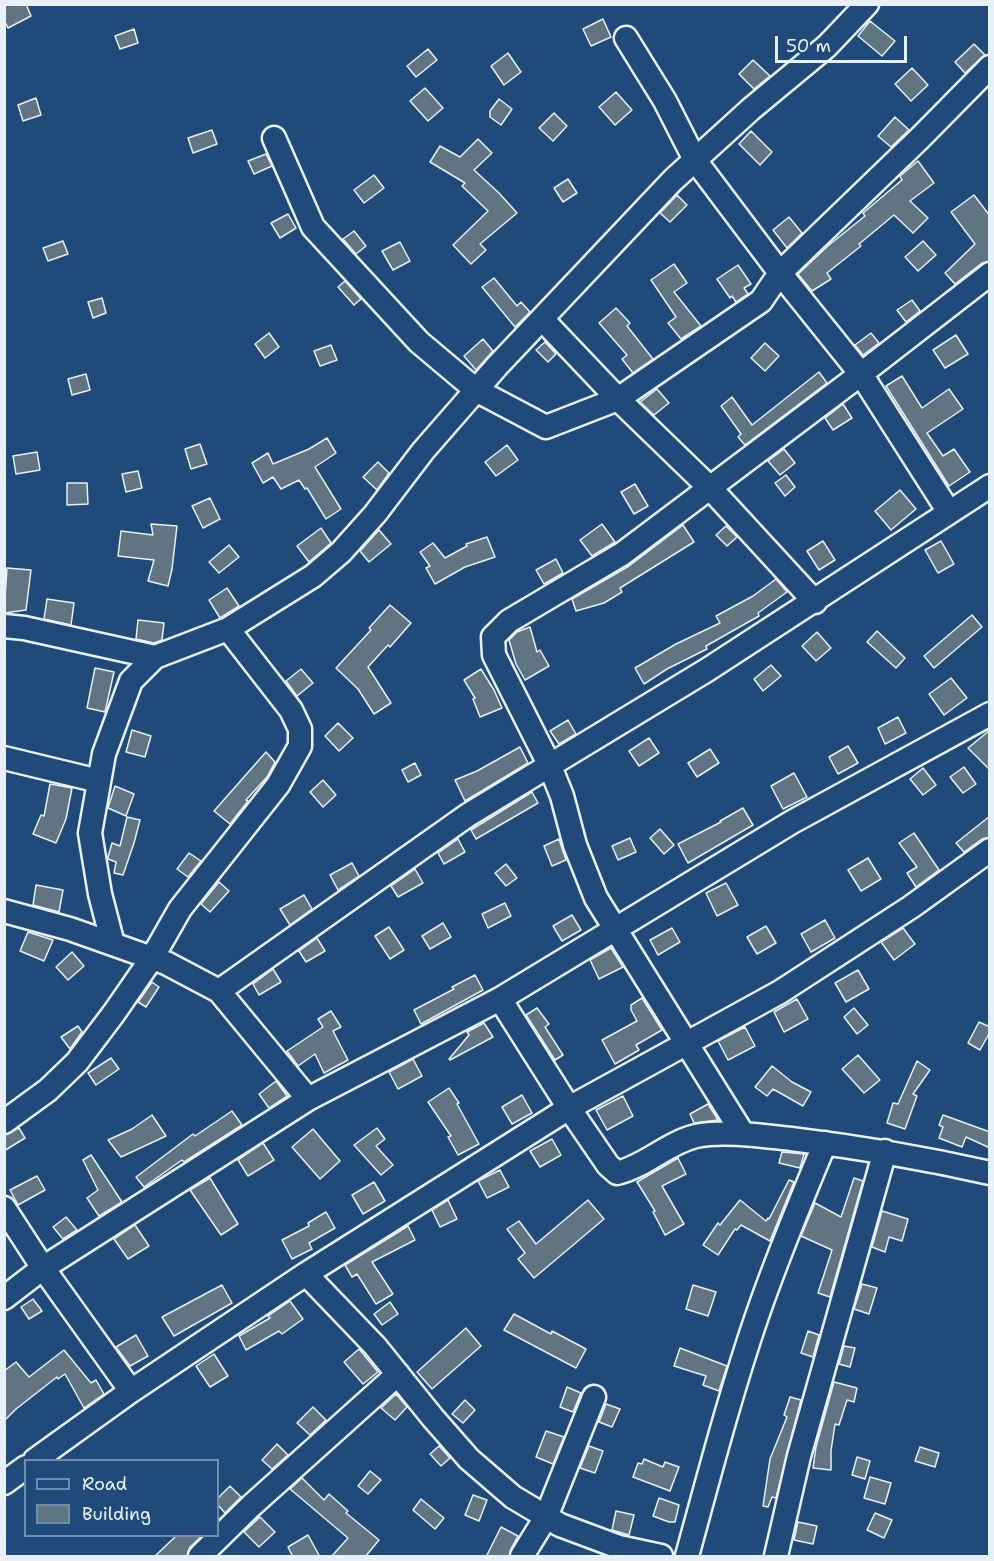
<!DOCTYPE html>
<style>
body{margin:0}
#map{position:relative;width:994px;height:1561px;overflow:hidden;background:#1f4a7a;font-family:"Shantell Sans",sans-serif}
canvas{display:block}
.frame{position:absolute;inset:0;border:6px solid #e8f1f8;pointer-events:none}
.legend{position:absolute;left:24px;top:1459px;width:195px;height:78px;box-sizing:border-box;background:#1f4a7a;border:2px solid #6f8dac;margin:0;padding:8px 10px;list-style:none;font-size:18px;color:#e8f1f8}
.legend li{display:flex;align-items:center;gap:12px;height:30px}
.legend b{width:30px;border:2px solid #6f8dac}
.scale{position:absolute;left:775px;top:36px;width:132px;height:27px;box-sizing:border-box;border:3px solid #e8f1f8;border-top:0;padding-left:8px;font-size:18px;line-height:21px;white-space:nowrap;color:#e8f1f8;-webkit-text-stroke:4px #1f4a7a;paint-order:stroke}
</style>
<div id="map">
<canvas width="994" height="1561"></canvas>
<div class="frame"></div>
<ul class="legend">
<li><b style="height:8px;background:#1f4a7a"></b>Road</li>
<li><b style="height:16px;background:#607482"></b>Building</li>
</ul>
<div class="scale">50 m</div>
</div>
<script>
const g = document.querySelector('canvas').getContext('2d');
g.lineJoin = 'round';
function fillPath(path, color) {
  g.fillStyle = color;
  g.fill(path, 'evenodd');
}
function stroke(path, color, width, dash) {
  g.strokeStyle = color;
  g.lineWidth = width;
  g.lineCap = dash ? 'butt' : 'round';
  g.setLineDash(dash || []);
  g.stroke(path);
}
const building = new Path2D(`
 M4 4H26L31 16 8 28 4 20Z
 M603 19 611 37 591 46 583 29Z
 M870 21 895 41 882 56 858 36Z
 M134 29 138 43 120 49 115 36Z
 M974 44 985 55 965 73 955 62Z
 M428 49 437 60 416 77 407 66Z
 M508 53 521 72 504 85 491 66Z
 M753 60 770 76 754 89 739 74Z
 M912 68 928 85 911 101 895 84Z
 M425 88 443 108 428 121 410 101Z
 M616 92 632 110 615 125 599 107Z
 M36 98 41 115 23 121 18 105Z
 M499 99 512 109 501 125 490 117V111Z
 M554 113 567 126 553 141 539 128Z
 M895 117 909 130 891 147 878 136Z
 M212 130 217 144 193 153 188 138Z
 M751 131 772 152 760 165 739 144Z
 M478 139 492 153 474 170 499 193 517 213 480 244 486 250 471 264 453 245 488 211 462 186 465 183 430 162 440 146 460 157Z
 M266 154 272 166 254 174 248 161Z
 M918 161 934 183 910 201 928 218 913 233 894 215 859 244 861 246 827 273 831 279 812 291 798 274 829 245 865 216 863 213 902 180 900 176Z
 M374 175 384 188 364 203 354 190Z
 M568 179 577 193 563 202 554 188Z
 M677 195 687 205 670 222 660 213Z
 M974 195 990 216V261L982 263 955 284 945 273 975 244 951 212Z
 M288 214 296 228 280 238 271 223Z
 M789 217 802 233 787 248 773 230Z
 M354 231 366 246 356 254 343 239Z
 M63 241 68 254 48 261 43 248Z
 M923 241 936 255 918 271 905 257Z
 M400 242 410 261 393 270 382 251Z
 M674 264 687 283 674 292 701 326 681 339 668 323 676 317 651 280Z
 M738 265 751 284 744 288 748 294 736 302 732 296 730 298 717 279Z
 M494 278 517 306 521 302 530 312 515 327 482 287Z
 M345 281 361 299 354 305 338 287Z
 M102 298 106 313 93 318 88 302Z
 M912 300 920 311 906 322 897 310Z
 M616 308 630 323 627 326 653 359 633 373 622 359 627 355 599 323Z
 M269 333 279 347 265 358 255 344Z
 M871 333 879 343 863 355 855 345Z
 M956 335 968 354 945 368 933 350Z
 M483 339 493 351 476 370 464 356Z
 M545 342 556 354 548 362 536 350Z
 M765 343 779 356 765 371 751 358Z
 M331 345 337 360 320 366 314 351Z
 M819 372 827 383 745 445 738 437 741 434 721 406 732 397 752 425Z
 M86 374 90 390 72 395 68 379Z
 M902 376 922 408 949 389 963 409 927 433 943 456 954 449 970 472 949 486 886 386Z
 M657 389 669 403 654 415 640 402Z
 M843 404 852 418 833 430 825 418Z
 M327 438 336 453 315 467 341 509 326 519 307 488 305 489 299 480 281 489 273 477 263 483 252 463 268 453 273 464 309 449Z
 M200 444 207 464 191 469 185 449Z
 M507 445 518 460 496 476 485 462Z
 M784 449 795 463 780 475 768 461Z
 M37 452 40 470 16 474 13 456Z
 M378 462 389 473 377 490 363 477Z
 M138 471 142 488 126 492 122 474Z
 M786 475 795 487 785 496 775 483Z
 M67 483H87L88 504 67 505Z
 M635 484 648 506 634 514 621 492Z
 M900 490 916 509 891 530 875 511Z
 M210 498 220 519 203 528 192 506Z
 M151 524 177 526 172 569 168 586 148 581 154 560 118 556 121 531 153 535Z
 M602 524 615 542 592 556 580 540Z
 M683 525 694 542 620 588 622 592 604 603 576 611 572 599 629 566Z
 M726 526 737 537 727 546 716 535Z
 M321 528 331 543 309 562 297 546Z
 M379 530 391 544 369 562 360 551Z
 M487 537 495 557 465 567 435 584 426 568 430 566 420 552 433 543 445 558 467 546 466 544Z
 M823 541 835 560 819 570 807 551Z
 M941 541 954 564 938 573 925 550Z
 M229 545 239 557 219 573 209 562Z
 M556 559 563 573 544 584 536 570Z
 M7 568 31 570 26 610 4 613Z
 M776 579 787 592 758 613 759 616 706 646 707 649 667 669 644 684 635 668 676 644 720 623 716 616 753 596Z
 M227 588 239 606 220 618 209 600Z
 M47 599 74 603 71 625 44 619Z
 M390 605 411 623 390 647 388 645 368 667 391 703 374 714 358 689 336 668 371 630 369 628Z
 M972 615 982 627 934 668 924 656Z
 M138 620 164 623 162 640 154 643 136 639Z
 M530 627 537 652 540 650 549 666 525 680 516 664 509 640 517 632Z
 M877 631 905 658 896 668 867 642Z
 M817 632 831 648 816 661 802 646Z
 M771 665 781 676 763 691 754 679Z
 M95 668 114 672 105 712 87 708Z
 M301 669 313 683 297 696 286 681Z
 M481 669 494 690 502 708 480 717 473 699 475 698 464 680Z
 M951 678 967 698 944 715 929 694Z
 M898 717 906 733 885 744 878 728Z
 M568 720 576 734 559 744 550 731Z
 M338 723 353 738 339 751 325 736Z
 M132 730 151 736 145 757 126 752Z
 M990 730V770L968 748Z
 M649 738 659 753 639 766 629 751Z
 M848 746 858 763 838 774 829 757Z
 M520 747 528 763 465 801 455 780 477 771Z
 M710 749 719 763 697 777 688 763Z
 M266 752 275 762 267 777 246 800 248 801 230 824 214 811Z
 M415 763 421 775 408 782 402 770Z
 M964 767 976 784 963 793 950 777Z
 M923 768 936 785 923 795 910 779Z
 M794 773 807 797 783 809 771 786Z
 M323 780 336 795 323 807 310 792Z
 M50 784 72 788 66 819 56 843 33 834 41 815 44 816Z
 M115 786 134 794 126 816 108 808Z
 M532 792 538 803 476 839 471 830Z
 M743 808 753 825 688 863 678 844 721 822 720 821Z
 M990 816V837L982 839 964 852 956 843Z
 M127 817 140 820 134 843 123 875 114 873 116 862 108 859V857L112 843 120 846Z
 M660 829 674 845 664 854 650 838Z
 M914 833 939 870 916 887 907 873 917 867 899 843Z
 M630 838 636 852 618 860 612 846Z
 M458 839 465 852 444 864 438 853Z
 M559 839 566 860 552 866 544 846Z
 M189 853 201 861 188 877 177 869Z
 M868 858 881 879 861 891 848 870Z
 M352 863 359 876 338 890 330 875Z
 M506 864 517 878 506 886 495 873Z
 M415 869 423 883 398 897 391 886Z
 M219 882 229 891 210 912 201 904Z
 M726 883 738 905 717 916 706 893Z
 M36 885 63 890 59 912 33 905Z
 M304 895 312 909 290 925 280 909Z
 M505 903 511 916 488 928 482 914Z
 M572 915 581 930 562 941 553 926Z
 M825 920 835 938 811 952 801 934Z
 M443 923 451 937 430 949 422 936Z
 M766 926 776 943 757 954 747 937Z
 M389 927 404 950 390 959 375 936Z
 M672 928 680 942 658 955 650 940Z
 M903 928 915 944 894 960 881 942Z
 M28 932 53 940 44 961 20 951Z
 M317 938 325 951 306 962 299 951Z
 M611 948 623 967 599 979 590 960Z
 M72 952 84 966 68 980 56 967Z
 M273 969 281 982 259 995 253 984Z
 M858 970 869 989 846 1002 835 983Z
 M475 975 483 990 421 1024 414 1010 454 989 452 987Z
 M152 982 159 987 146 1007 138 1002Z
 M642 998 662 1030 636 1045 639 1050 615 1064 602 1040 637 1021 631 1010V1005Z
 M797 999 808 1019 784 1032 774 1012Z
 M537 1008 549 1024 545 1027 563 1055 555 1060 526 1015Z
 M854 1008 868 1025 857 1034 844 1017Z
 M331 1011 341 1027 333 1031 348 1060 324 1073 315 1054 298 1066 287 1051 323 1027 318 1019Z
 M979 1022 990 1027V1032L980 1050 968 1043Z
 M484 1023 493 1037 450 1060 449 1059 469 1035 467 1032Z
 M78 1026 82 1032 70 1049 61 1037Z
 M745 1027 755 1046 728 1060 718 1041Z
 M858 1055 880 1080 864 1093 842 1069Z
 M111 1058 119 1069 96 1085 88 1073Z
 M413 1059 422 1076 398 1089 389 1072Z
 M917 1061 930 1070 913 1094 917 1096 905 1129 887 1123 893 1103 898 1104Z
 M772 1066 792 1082 811 1092 803 1106 773 1089 767 1096 755 1087Z
 M276 1081 287 1096 269 1108 259 1094Z
 M449 1088 459 1103 457 1104 479 1144 458 1155 448 1137 451 1136 428 1102Z
 M522 1095 532 1113 512 1124 502 1107Z
 M623 1096 633 1116 607 1130 596 1110Z
 M708 1104 718 1120 694 1123 690 1114Z
 M232 1111 242 1125 184 1162 182 1160 144 1187 136 1177 193 1134 195 1136Z
 M152 1115 166 1136 121 1157 108 1140 132 1129Z
 M943 1115 990 1132V1148L966 1137 962 1147 939 1138 943 1127 939 1125Z
 M19 1128 25 1138 4 1151V1135Z
 M377 1128 385 1139 376 1146 393 1165 381 1175 354 1145Z
 M313 1129 340 1161 320 1179 292 1147Z
 M552 1139 561 1155 540 1167 530 1151Z
 M263 1143 274 1160 248 1176 238 1160Z
 M782 1152 804 1154 800 1168 779 1163Z
 M91 1155 122 1202 99 1216 87 1198 98 1190 83 1160Z
 M678 1158 686 1174 662 1186 684 1224 665 1235 653 1212 655 1211 637 1182Z
 M500 1170 509 1187 487 1198 478 1181Z
 M37 1176 45 1190 18 1205 10 1190Z
 M210 1178 238 1224 221 1235 190 1190Z
 M854 1178 863 1181 830 1297 818 1293 832 1250 801 1236 815 1203 841 1217Z
 M789 1180 794 1182 770 1241 741 1225 737 1230 735 1229 718 1255 703 1245 718 1223 720 1225 740 1200 766 1221 768 1218 769 1219Z
 M374 1182 385 1201 363 1214 352 1195Z
 M448 1200 457 1219 440 1227 432 1210Z
 M588 1200 604 1219 534 1278 518 1259 525 1253 507 1229 519 1221 536 1244Z
 M882 1211 908 1219 902 1241 889 1237 885 1252 872 1247Z
 M326 1212 335 1228 309 1243 312 1249 292 1259 282 1240 309 1226 308 1223Z
 M66 1217 77 1230 63 1239 53 1227Z
 M135 1225 149 1246 128 1259 114 1239Z
 M408 1226 415 1240 372 1262 393 1294 376 1304 357 1274 352 1277 345 1265Z
 M862 1284 877 1288 869 1314 854 1309Z
 M222 1285 232 1303 174 1336 162 1317Z
 M693 1285 716 1292 708 1316 686 1309Z
 M33 1299 42 1311 29 1319 21 1307Z
 M290 1301 303 1319 282 1334 279 1331 246 1350 239 1336 270 1318 268 1316Z
 M390 1302 398 1314 382 1325 374 1314Z
 M514 1314 551 1334 552 1331 586 1349 576 1368 504 1330Z
 M466 1328 481 1346 432 1389 417 1372Z
 M808 1331 819 1335 813 1357 801 1353Z
 M136 1335 148 1356 130 1366 116 1347Z
 M844 1346 855 1348 850 1367 839 1364Z
 M680 1348 727 1366 719 1391 703 1385 706 1376 674 1366Z
 M359 1349 378 1372 363 1384 344 1362Z
 M64 1350 91 1383 96 1380 104 1394 84 1408 65 1374 58 1379 57 1377 16 1409 4 1421V1371L16 1362 29 1377Z
 M214 1354 228 1376 210 1387 196 1366Z
 M834 1382 857 1388 854 1402 847 1400 839 1425 835 1424 831 1451V1470L813 1468 816 1447Z
 M567 1387 581 1393 573 1412 560 1407Z
 M396 1394 407 1407 395 1420 381 1408Z
 M790 1397 801 1400 776 1498 772 1497 768 1507 763 1506 770 1459 787 1417 784 1415Z
 M465 1400 475 1410 463 1423 452 1414Z
 M606 1404 620 1409 612 1427 599 1422Z
 M313 1407 326 1420 310 1435 297 1423Z
 M546 1431 564 1437 553 1464 536 1457Z
 M277 1444 288 1455 272 1469 262 1460Z
 M439 1446 450 1458 441 1466 430 1454Z
 M589 1446 603 1451 595 1473 580 1468Z
 M920 1447 939 1453 935 1467 915 1461Z
 M857 1457 870 1461 865 1479 852 1475Z
 M644 1459 663 1467 665 1462 679 1467 670 1491 633 1477 638 1463 642 1464Z
 M370 1471 381 1480 368 1494 358 1486Z
 M870 1477 891 1483 885 1504 864 1498Z
 M302 1478 324 1500 329 1494 348 1511 346 1513 379 1540 365 1557H331L348 1538 290 1489Z
 M230 1486 241 1497 225 1513 218 1505V1498Z
 M473 1495 487 1500 479 1521 465 1515Z
 M659 1498 679 1505 675 1522H669L653 1516Z
 M421 1499 444 1518 435 1529 413 1510Z
 M616 1511 634 1515 629 1535 612 1530Z
 M875 1513 892 1520 884 1538 867 1530Z
 M260 1517 275 1532 259 1547 244 1532Z
 M798 1522 817 1526 813 1544 794 1540Z
 M501 1527 518 1536 511 1549 509 1557H486Z
 M308 1535 320 1557H293L288 1547Z
 M176 1536H202L190 1547 187 1557H154Z`);
const minor = new Path2D(`
 M626 38 665 101 695 160 780 273 861 374 949 512
 M274 138 313 227 419 342 476 390 546 427 618 399 761 301 780 273 920 138 990 67
 M542 319 618 399 711 489 815 602
 M4 626 24 628 155 657
 M4 758 99 781
 M4 911 70 929 166 963 219 991 308 1099 500 999 569 1108 608 1165 617 1173C646 1166 667 1143 696 1136 723 1130 763 1136 791 1139 858 1147 924 1158 990 1173
 M113 944 100 894 90 833 104 754 131 681 155 657 228 629 313 576 341 552 375 514 423 451 498 365 673 180 751 109 827 46 867 4
 M219 991 468 815 707 670 990 486
 M500 999 792 822 990 714
 M4 1122 48 1090 77 1062 114 1013 152 958 180 909 278 785 300 746V729L291 710 228 629
 M743 1134 596 898 575 845 562 796 549 764 494 655 493 637 509 621 622 554 861 374 990 274
 M4 1208 43 1268 131 1391
 M306 1274 375 1346 433 1418 469 1459 513 1497 560 1525 619 1547 661 1556
 M4 1298 43 1268 308 1099
 M35 1460 131 1391 306 1274 569 1108 780 992 911 907 990 850
 M4 1483 26 1467
 M200 1556 251 1506 398 1374
 M522 1556 546 1517 594 1397
 M687 1556C709 1476 730 1395 757 1316 777 1258 801 1200 825 1143
 M776 1556 799 1456 885 1151`);
fillPath(building, '#607482');
stroke(building, '#e8f1f8', 1.5);
stroke(minor, '#e8f1f8', 27);
stroke(minor, '#1f4a7a', 22);
</script>
